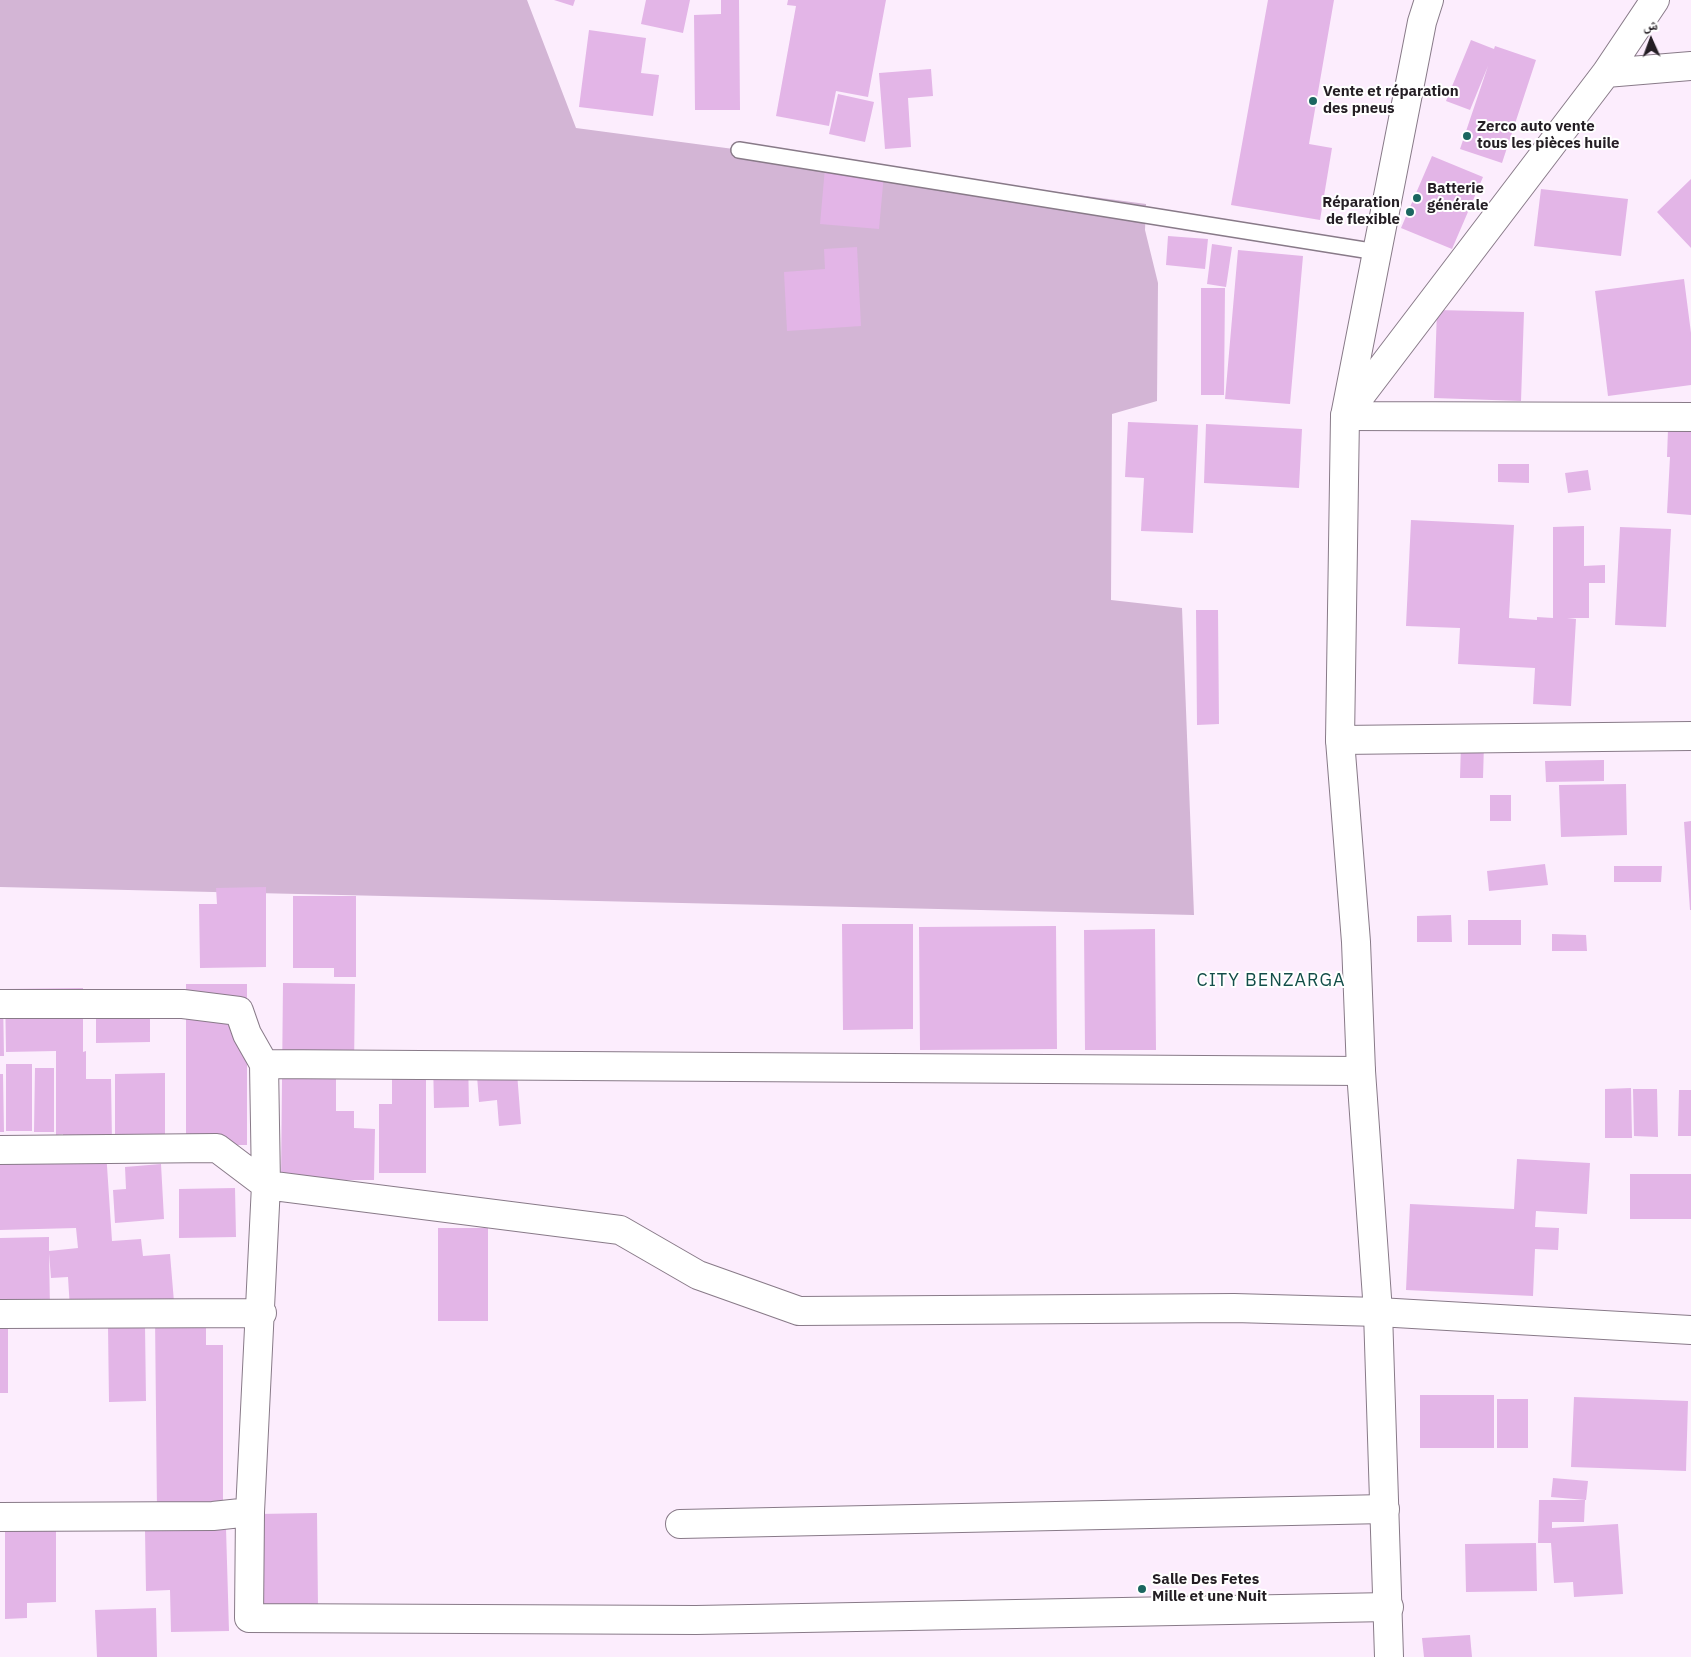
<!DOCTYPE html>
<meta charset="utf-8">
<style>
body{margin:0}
#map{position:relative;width:1691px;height:1657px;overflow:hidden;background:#fcedfd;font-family:"IBM Plex Sans","Noto Naskh Arabic",sans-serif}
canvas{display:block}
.north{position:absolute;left:1626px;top:15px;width:50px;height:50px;-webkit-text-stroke:4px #fff;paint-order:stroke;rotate:358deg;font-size:14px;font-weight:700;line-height:20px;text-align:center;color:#241e24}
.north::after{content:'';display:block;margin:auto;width:18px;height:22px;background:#241e24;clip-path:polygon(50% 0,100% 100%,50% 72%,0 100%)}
</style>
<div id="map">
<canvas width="1691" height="1657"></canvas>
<div class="north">ش</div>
</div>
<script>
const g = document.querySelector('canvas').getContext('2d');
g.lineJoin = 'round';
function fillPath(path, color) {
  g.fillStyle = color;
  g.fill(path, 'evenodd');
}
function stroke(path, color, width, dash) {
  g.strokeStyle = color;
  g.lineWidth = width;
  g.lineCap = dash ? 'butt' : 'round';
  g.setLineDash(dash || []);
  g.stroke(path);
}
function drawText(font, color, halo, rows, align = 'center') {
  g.font = font + ' "IBM Plex Sans",sans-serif';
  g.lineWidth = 4;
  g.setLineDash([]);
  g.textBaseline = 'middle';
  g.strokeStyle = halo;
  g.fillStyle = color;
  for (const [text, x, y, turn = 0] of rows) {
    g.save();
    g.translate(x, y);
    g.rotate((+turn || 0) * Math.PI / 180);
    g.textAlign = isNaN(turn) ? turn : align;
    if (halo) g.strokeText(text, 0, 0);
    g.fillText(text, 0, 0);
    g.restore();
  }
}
const green = new Path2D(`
 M0 0H527L576 128 1146 204 1145 230 1158 283 1157 401 1112 414 1111 600 1182 608 1194 915 0 887Z`);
const building = new Path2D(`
 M554 0H575L573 6Z
 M646 0H690L683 33 641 24Z
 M721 0H739L740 110H695L694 15 721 14Z
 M788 0H886L868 97 836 91 829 126 776 116 796 6 787 5Z
 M1268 0H1334L1309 144 1332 148 1320 220 1231 205Z
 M589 30 646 38 641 73 659 75 653 116 579 107Z
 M1471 40 1494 49 1495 46 1536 60 1502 163 1460 149 1488 66 1470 110 1446 101Z
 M931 69 933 96 908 98 911 147 885 149 879 73Z
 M838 94 874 102 865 142 829 134Z
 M1432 156 1483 177 1452 249 1401 228Z
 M825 168 884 174 879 229 820 224Z
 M1691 179V248L1657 212Z
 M1541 189 1628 199 1621 256 1534 246Z
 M1168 236 1208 239 1205 269 1166 265Z
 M1212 244 1232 247 1226 287 1207 284Z
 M857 247 861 326 787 331 784 272 825 269 824 249Z
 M1238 250 1303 256 1290 404 1225 399Z
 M1684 279 1691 333V385L1608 396 1595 291Z
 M1201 288H1225L1224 395H1201Z
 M1437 310 1524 312 1521 401 1434 398Z
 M1128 422 1198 425 1193 533 1141 531 1144 478 1125 477Z
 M1206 424 1302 429 1299 488 1204 483Z
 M1668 429 1691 430V515L1667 513 1670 457H1667Z
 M1498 464H1529V483L1498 482Z
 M1588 470 1591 490 1568 493 1565 473Z
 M1411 520 1514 525 1509 618 1537 620V617L1553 618V527L1584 526V566L1605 565V583H1589V618H1567L1576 619 1571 706 1533 704 1535 668 1458 664 1460 628 1406 626Z
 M1620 527 1671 529 1666 627 1615 625Z
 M1196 610H1218L1219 724 1197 725Z
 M1461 744H1484L1483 778H1460Z
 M1604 760V781L1546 782 1545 761Z
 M1626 784 1627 835 1561 837 1559 785Z
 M1490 795H1511V821H1490Z
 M1691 821V910H1690L1684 822Z
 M1545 864 1548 885 1489 891 1487 871Z
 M1614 866H1662L1661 882H1614Z
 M266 887V967L200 968 199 904H217L216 888Z
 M293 896H356V977H334V968H293Z
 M1451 915 1452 942H1417V916Z
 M1468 920H1521V945H1468Z
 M842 924H913V1029L843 1030Z
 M1056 926 1057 1049 920 1050 919 927Z
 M1155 929 1156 1050H1085L1084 930Z
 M1552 934 1586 935 1587 951H1552Z
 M283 983 355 984 354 1068H336V1111H354V1128L375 1129 374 1180H281Z
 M186 984H247V1145H186Z
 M83 988V1052L86 1051V1079H111L112 1143H63V1134L56 1135V1051L6 1052 5 989Z
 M96 993H150V1042L96 1043Z
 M0 1000H3L4 1056H0Z
 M468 1058 469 1107 434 1108 433 1059Z
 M516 1060 521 1124 499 1126 497 1100 479 1102 476 1063Z
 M6 1064H32V1131H6Z
 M392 1067H426V1173H379V1104H392Z
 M35 1068H54V1132H34Z
 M165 1073V1147L115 1148V1074Z
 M0 1074H3L4 1132H0Z
 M1631 1088 1632 1138H1605V1089Z
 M1633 1089H1657L1658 1137 1634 1136Z
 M1679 1090H1691V1136H1678Z
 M106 1151 112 1241 141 1239 143 1256 170 1254 174 1302 70 1309 68 1277 51 1278 49 1253 50 1308 0 1301V1238L49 1237V1251L78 1248 76 1228 0 1230V1159Z
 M1517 1159 1590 1163 1587 1214 1536 1211 1535 1227 1559 1228 1558 1250 1535 1249 1533 1296 1406 1290 1410 1204 1514 1209Z
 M161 1164 164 1219 115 1223 113 1190 126 1189 125 1167Z
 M1630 1174H1691V1219H1630Z
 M235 1188 236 1237 179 1238V1189Z
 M438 1228H488V1321H438Z
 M155 1316H206V1345H223V1512L157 1511Z
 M0 1325H8V1393H0Z
 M145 1325 146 1401 109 1402 108 1326Z
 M1420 1395H1494V1448H1420Z
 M1574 1397 1688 1401 1686 1471 1571 1467Z
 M1497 1399H1528V1448H1497Z
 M1553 1478 1588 1481 1586 1500 1551 1497Z
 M1539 1500H1585L1584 1522H1552V1528L1618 1524 1623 1594 1574 1597 1573 1582 1554 1583 1551 1543H1538Z
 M317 1513 318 1608H259L258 1514Z
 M5 1523H56V1602L27 1603V1618L5 1619Z
 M226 1528 229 1631 171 1632 170 1590 146 1591 145 1530Z
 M1536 1543 1537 1591 1466 1592 1465 1544Z
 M156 1608 157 1657H97L95 1610Z
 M1470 1635 1472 1657H1424L1422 1638Z`);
const lane = new Path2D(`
 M739 150 1377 252`);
const street = new Path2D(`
 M1606 73 1691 66
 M1345 416 1606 73 1655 0
 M1345 416 1691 417
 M1340 740 1691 736
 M0 1004H183L239 1011 247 1034 264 1064 266 1185 250 1512 249 1618 696 1620 1389 1607
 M264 1064 1361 1071
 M0 1150 217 1148 266 1185 620 1230 698 1275 799 1311 1234 1308 1378 1312 1691 1330
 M0 1314 262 1313
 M0 1517 213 1516 250 1512
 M680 1524 1385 1509`);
const secondary = new Path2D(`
 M1389 1657 1378 1312 1361 1071 1356 942 1340 740 1345 416 1422 22 1429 0`);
const markers = [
 [1313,101,5,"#1b6660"],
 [1467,136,5,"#1b6660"],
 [1417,198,5,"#1b6660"],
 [1410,212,5,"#1b6660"],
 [1142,1589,5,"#1b6660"]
];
const poiNames = [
 ["Vente et réparation",1323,92],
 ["des pneus",1323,109],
 ["Zerco auto vente",1477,127],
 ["tous les pièces huile",1477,144],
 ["Batterie",1427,189],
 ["générale",1427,206],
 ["Réparation",1400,203,"right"],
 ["de flexible",1400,220,"right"],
 ["Salle Des Fetes",1152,1580],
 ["Mille et une Nuit",1152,1597]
];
const quarterNames = [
 ["CITY BENZARGA",1271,981]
];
fillPath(green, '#d3b5d5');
fillPath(building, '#e3b5e7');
stroke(lane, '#887a88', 18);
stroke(street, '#887a88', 30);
stroke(secondary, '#887a88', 30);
stroke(lane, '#fff', 15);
stroke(street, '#fff', 28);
stroke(secondary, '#fff', 28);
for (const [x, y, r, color] of markers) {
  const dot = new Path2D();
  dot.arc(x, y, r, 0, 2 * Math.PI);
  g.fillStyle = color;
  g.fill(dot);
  stroke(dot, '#fff', 2);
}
drawText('bold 15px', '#241e24', '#fff', poiNames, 'left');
g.letterSpacing = '1px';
drawText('18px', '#134e49', '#fff', quarterNames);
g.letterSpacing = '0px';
</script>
